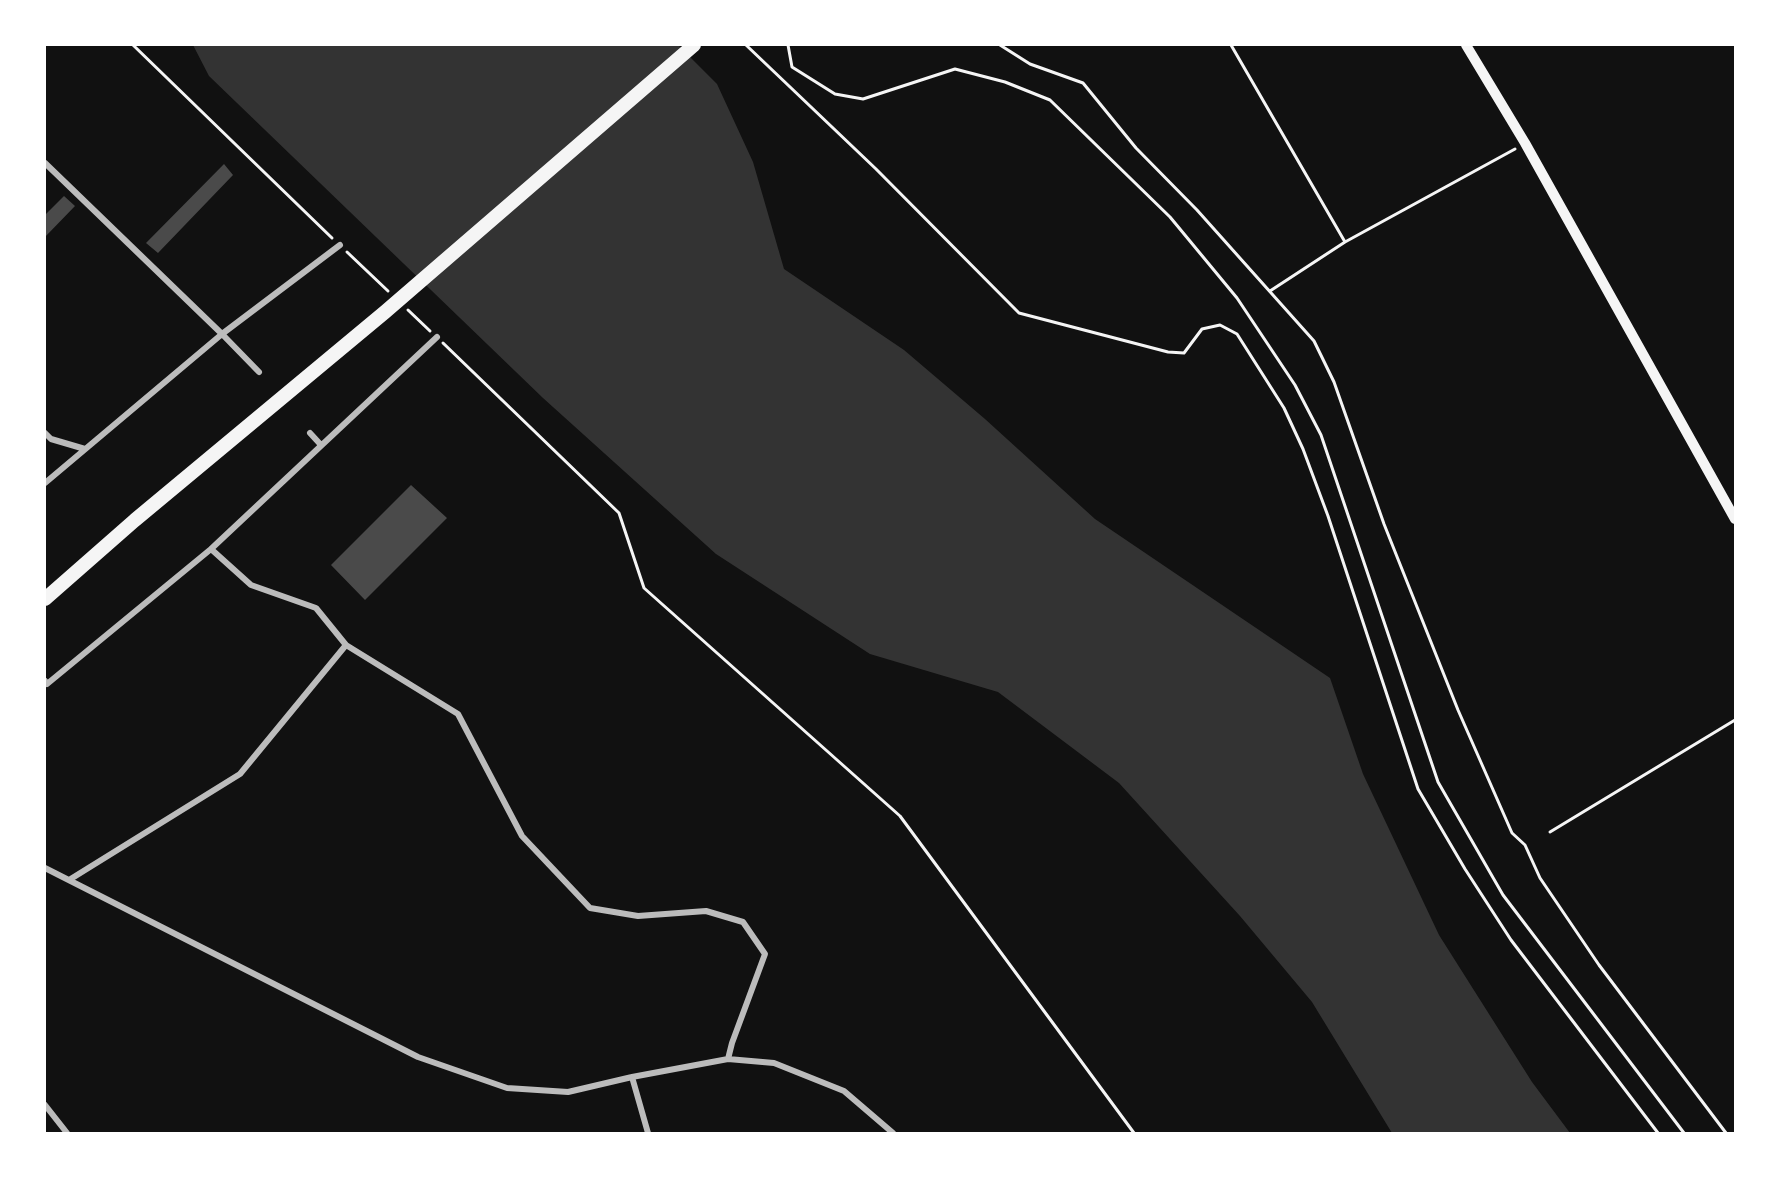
<!DOCTYPE html>
<style>
body{margin:0}
#map{position:relative;width:1780px;height:1178px;overflow:hidden;background:#111;font-family:Overpass,sans-serif}
canvas{display:block}
.frame{position:absolute;inset:0;border:46px solid #fff;pointer-events:none}
</style>
<div id="map">
<canvas width="1780" height="1178"></canvas>
<div class="frame"></div>
</div>
<script>
const g = document.querySelector('canvas').getContext('2d');
g.lineJoin = 'round';
function fillPath(path, color) {
  g.fillStyle = color;
  g.fill(path, 'evenodd');
}
function stroke(path, color, width, dash) {
  g.strokeStyle = color;
  g.lineWidth = width;
  g.lineCap = dash ? 'butt' : 'round';
  g.setLineDash(dash || []);
  g.stroke(path);
}
const water = new Path2D(`
 M193 45H678L717 84 753 162 784 269 904 350 985 419 1095 519 1330 678 1363 774 1439 935 1532 1082 1570 1133H1392L1312 1002 1240 916 1119 783 998 692 870 654 716 554 543 398 209 76Z`);
const building = new Path2D(`
 M224 164 233 175 158 253 146 243Z
 M64 196 75 206 45 237V215Z
 M411 485 447 518 365 600 331 565Z`);
const path = new Path2D(`
 M133 45 332 238
 M746 45 876 169 1019 313 1168 352 1184 353 1202 329 1220 325 1237 334 1284 408 1303 449 1328 516 1418 789 1465 869 1511 940 1658 1133
 M788 45 792 67 835 94 863 99 955 69 1005 82 1050 100 1170 217 1237 298 1295 385 1321 435 1438 782 1503 895 1684 1133
 M1000 45 1030 64 1083 83 1136 148 1197 210 1314 341 1334 382 1384 524 1458 710 1512 833 1525 845 1540 878 1599 965 1726 1133
 M1231 45 1345 242
 M347 252 388 291
 M1270 291 1345 242 1515 149
 M408 310 430 331
 M443 343 619 513 644 588 900 816 1134 1133
 M1550 832 1735 720`);
const minor = new Path2D(`
 M45 163 222 334 259 372
 M45 433 51 439 85 449
 M310 433 321 445
 M45 483 222 334 340 245
 M211 549 251 585 316 608 346 645 458 714 522 836 590 908 638 916 706 911 743 922 765 954 732 1043 728 1059
 M45 681 47 684 211 549 437 337
 M45 868 418 1057 507 1088 568 1092 632 1077 728 1059 774 1063 844 1091 893 1133
 M69 880 240 774 346 645
 M632 1077 648 1133
 M45 1105 67 1133`);
const secondary = new Path2D(`
 M1466 45 1525 143 1735 519`);
const motorway = new Path2D(`
 M45 599 135 520 385 312 694 45`);
fillPath(water, '#333');
fillPath(building, '#4a4a4a');
stroke(path, '#f5f5f5', 3);
stroke(minor, '#bcbcbc', 6);
stroke(secondary, '#f5f5f5', 10);
stroke(motorway, '#f5f5f5', 14);
</script>
